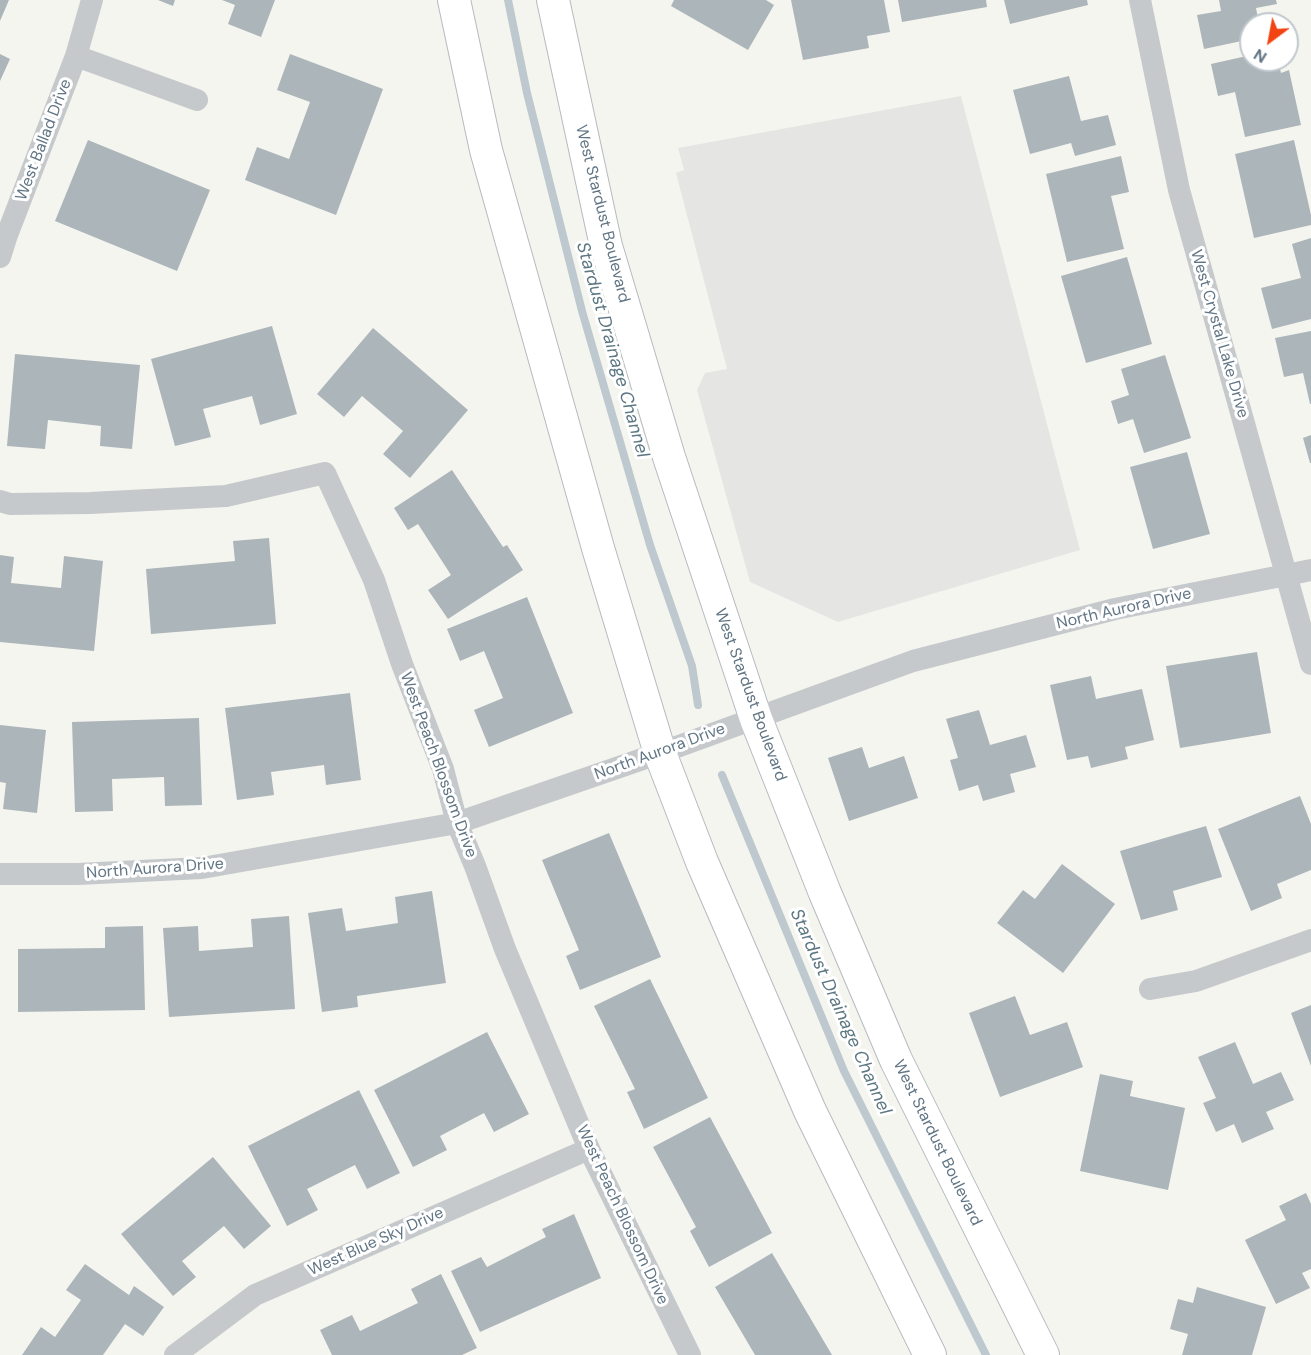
<!DOCTYPE html>
<style>
body{margin:0}
#map{position:relative;width:1311px;height:1355px;overflow:hidden;background:#f5f5f0;font-family:"DM Sans",sans-serif}
canvas{display:block}
.north{position:absolute;left:1239px;top:12px;width:60px;height:60px;box-sizing:border-box;background:#fff;border:2px solid #c0c8ce;border-radius:50%;rotate:212deg;font-size:16px;font-weight:700;line-height:24px;text-align:center;color:#617584}
.north::after{content:'';display:block;margin:auto;width:21px;height:27px;background:#f24412;clip-path:polygon(50% 0,100% 100%,50% 72%,0 100%)}
</style>
<div id="map">
<canvas width="1311" height="1355"></canvas>
<div class="north">N</div>
</div>
<script>
const g = document.querySelector('canvas').getContext('2d');
g.lineJoin = 'round';
function fillPath(path, color) {
  g.fillStyle = color;
  g.fill(path, 'evenodd');
}
function stroke(path, color, width, dash) {
  g.strokeStyle = color;
  g.lineWidth = width;
  g.lineCap = dash ? 'butt' : 'round';
  g.setLineDash(dash || []);
  g.stroke(path);
}
function drawText(font, color, halo, rows, align = 'center') {
  g.font = font + ' "DM Sans",sans-serif';
  g.lineWidth = 6;
  g.setLineDash([]);
  g.textBaseline = 'middle';
  g.strokeStyle = halo;
  g.fillStyle = color;
  for (const [text, x, y, turn = 0] of rows) {
    g.save();
    g.translate(x, y);
    g.rotate((+turn || 0) * Math.PI / 180);
    g.textAlign = isNaN(turn) ? turn : align;
    if (halo) g.strokeText(text, 0, 0);
    g.fillText(text, 0, 0);
    g.restore();
  }
}
const built = new Path2D(`
 M961 96 1080 550 838 622 750 582 697 390 705 373 727 369 676 173 684 170 678 148Z`);
const stream = new Path2D(`
 M508 0 527 93 582 311 650 545 692 666 698 705
 M722 775 844 1071 986 1355`);
const building = new Path2D(`
 M0 0H9L0 21Z
 M158 0H175L173 6Z
 M222 0H275L261 37 228 24 235 5Z
 M674 0H766L774 5 748 50 671 6Z
 M791 0H884L890 32 867 36 869 48 803 60Z
 M898 0H986L987 7 902 22Z
 M1004 0H1087L1088 5 1010 24Z
 M1219 0H1276L1277 4 1256 8 1259 24H1251V39L1204 49 1197 15 1221 11Z
 M0 54 10 59 0 81Z
 M290 54 383 89 336 215 245 180 257 147 289 159 310 102 277 90Z
 M1251 55V60H1278L1281 73 1289 70 1301 125 1245 137 1235 92 1218 96 1211 64Z
 M1069 76 1081 121 1108 115 1116 145 1075 156 1071 143 1030 154 1013 90Z
 M88 140 210 190 177 271 55 221Z
 M1294 140 1311 215V225L1254 238 1235 154Z
 M1121 156 1129 192 1111 196 1124 249 1067 262 1046 174Z
 M1311 238V319L1272 329 1261 288 1301 278 1292 244Z
 M1127 257 1152 344 1086 363 1061 276Z
 M272 326 297 414 260 425 252 396 203 409 211 437 175 446 151 359Z
 M373 328 468 410 410 478 383 454 403 431 362 396 344 417 317 394Z
 M1311 331V404H1310L1303 373 1284 377 1275 338Z
 M15 354 140 365 132 449 100 446 101 426 48 420 45 449 7 446Z
 M1165 355 1191 438 1144 453 1133 419 1118 424 1111 401 1129 395 1121 369Z
 M1311 435V463H1310L1303 438Z
 M1187 452 1210 534 1153 549 1130 467Z
 M452 470 503 547 507 545 523 570 448 619 428 590 451 575 418 524 408 530 394 508Z
 M269 538 276 624 151 634 146 569 235 561 233 541Z
 M0 555 14 557 11 583 61 588 64 556 103 561 94 651 0 642Z
 M527 597 573 713 489 747 474 710 503 698 484 651 460 661 447 629Z
 M1257 652 1271 733 1180 748 1166 666Z
 M1091 676 1096 699 1142 689 1154 740 1125 747 1128 759 1091 768 1088 756 1067 760 1050 685Z
 M350 693 361 780 326 785 324 765 271 772 274 795 237 800 225 708Z
 M979 710 990 745 1026 735 1036 767 1010 774 1015 792 983 801 978 785 959 791 950 760 958 758 946 719Z
 M199 718 202 805 165 806 164 777 112 779 113 811 75 812 72 722Z
 M0 725 46 730 37 813 3 809 6 783 0 782Z
 M862 747 869 768 904 756 918 798 849 821 828 758Z
 M1300 796 1311 824V870L1277 884 1282 898 1251 911 1218 829Z
 M1206 826 1222 877 1173 891 1178 910 1141 920 1120 851Z
 M609 833 661 957 580 990 566 956 579 950 542 860Z
 M1062 864 1115 904 1063 973 997 923 1023 890 1035 899Z
 M432 891 446 983 357 996 358 1007 322 1012 308 913 342 908 346 931 398 923 395 897Z
 M289 916 295 1009 169 1017 163 928 198 926 199 951 253 947 251 919Z
 M143 926 145 1010 18 1012V949L105 948V927Z
 M650 979 708 1098 644 1129 627 1092 635 1089 594 1006Z
 M1015 996 1030 1035 1067 1022 1083 1067 1000 1097 969 1013Z
 M1311 1005V1066L1291 1013Z
 M487 1032 529 1114 494 1132 484 1113 440 1136 447 1150 413 1167 374 1090Z
 M1235 1042 1253 1084 1281 1072 1294 1100 1266 1112 1274 1129 1242 1143 1234 1124 1216 1132 1203 1103 1216 1098 1198 1057Z
 M1100 1074 1133 1081 1130 1096 1185 1108 1168 1190 1080 1171Z
 M359 1090 400 1173 367 1189 355 1165 307 1189 318 1210 287 1226 248 1146Z
 M710 1117 772 1233 709 1267 690 1231 696 1227 653 1147Z
 M213 1157 271 1226 244 1249 224 1226 182 1261 196 1277 173 1296 121 1234Z
 M1306 1193 1311 1204V1269L1302 1273 1310 1288 1276 1304 1245 1240 1286 1220 1279 1206Z
 M574 1214 601 1278 480 1332 451 1271 481 1257 487 1267 546 1237 542 1229Z
 M772 1253 832 1355H755L715 1287Z
 M85 1264 129 1295 134 1286 164 1307 143 1336 125 1324 103 1355H22L41 1327 55 1337 81 1300 66 1290Z
 M441 1274 477 1348 462 1355H332L320 1330 352 1315 360 1331 418 1303 411 1289Z
 M1197 1287 1266 1307 1252 1355H1182L1188 1334 1170 1329 1178 1299 1193 1303Z`);
const street = new Path2D(`
 M1140 0 1179 190 1311 664
 M76 56 197 100
 M0 257 7 235 76 56 92 0
 M0 501 10 504 90 503 226 496 325 473 374 580 402 664 443 769 457 823 475 866 505 949 589 1149 690 1355
 M0 874H78L202 868 457 823 660 753 913 661 1115 609 1311 570
 M1150 989 1196 981 1311 940
 M175 1355 255 1295 589 1149`);
const secondary = new Path2D(`
 M454 0 486 150 598 548 660 753 702 862 810 1111 930 1355
 M553 0 606 246 669 457 756 719 825 893 896 1060 1043 1355`);
const streetNames = [
 ["West Ballad Drive",44,140,-69],
 ["West Stardust Boulevard",602,214,76],
 ["West Crystal Lake Drive",1219,334,74],
 ["North Aurora Drive",1124,609,-13],
 ["West Stardust Boulevard",750,695,70],
 ["North Aurora Drive",660,752,-20],
 ["West Peach Blossom Drive",438,765,70],
 ["North Aurora Drive",155,869,-4],
 ["West Stardust Boulevard",937,1143,64],
 ["West Peach Blossom Drive",622,1215,65],
 ["West Blue Sky Drive",376,1242,-24]
];
const waterNames = [
 ["Stardust Drainage Channel",612,350,74],
 ["Stardust Drainage Channel",840,1012,66]
];
fillPath(built, '#e5e6e3');
stroke(stream, '#bdc9ce', 8);
fillPath(building, '#acb5b9');
stroke(secondary, '#b5bbbf', 34);
stroke(street, '#c6c9cc', 22);
stroke(secondary, '#fff', 32);
drawText('16px', '#617584', '#fff', streetNames);
drawText('italic 18px', '#5c7782', '#fff', waterNames);
</script>
